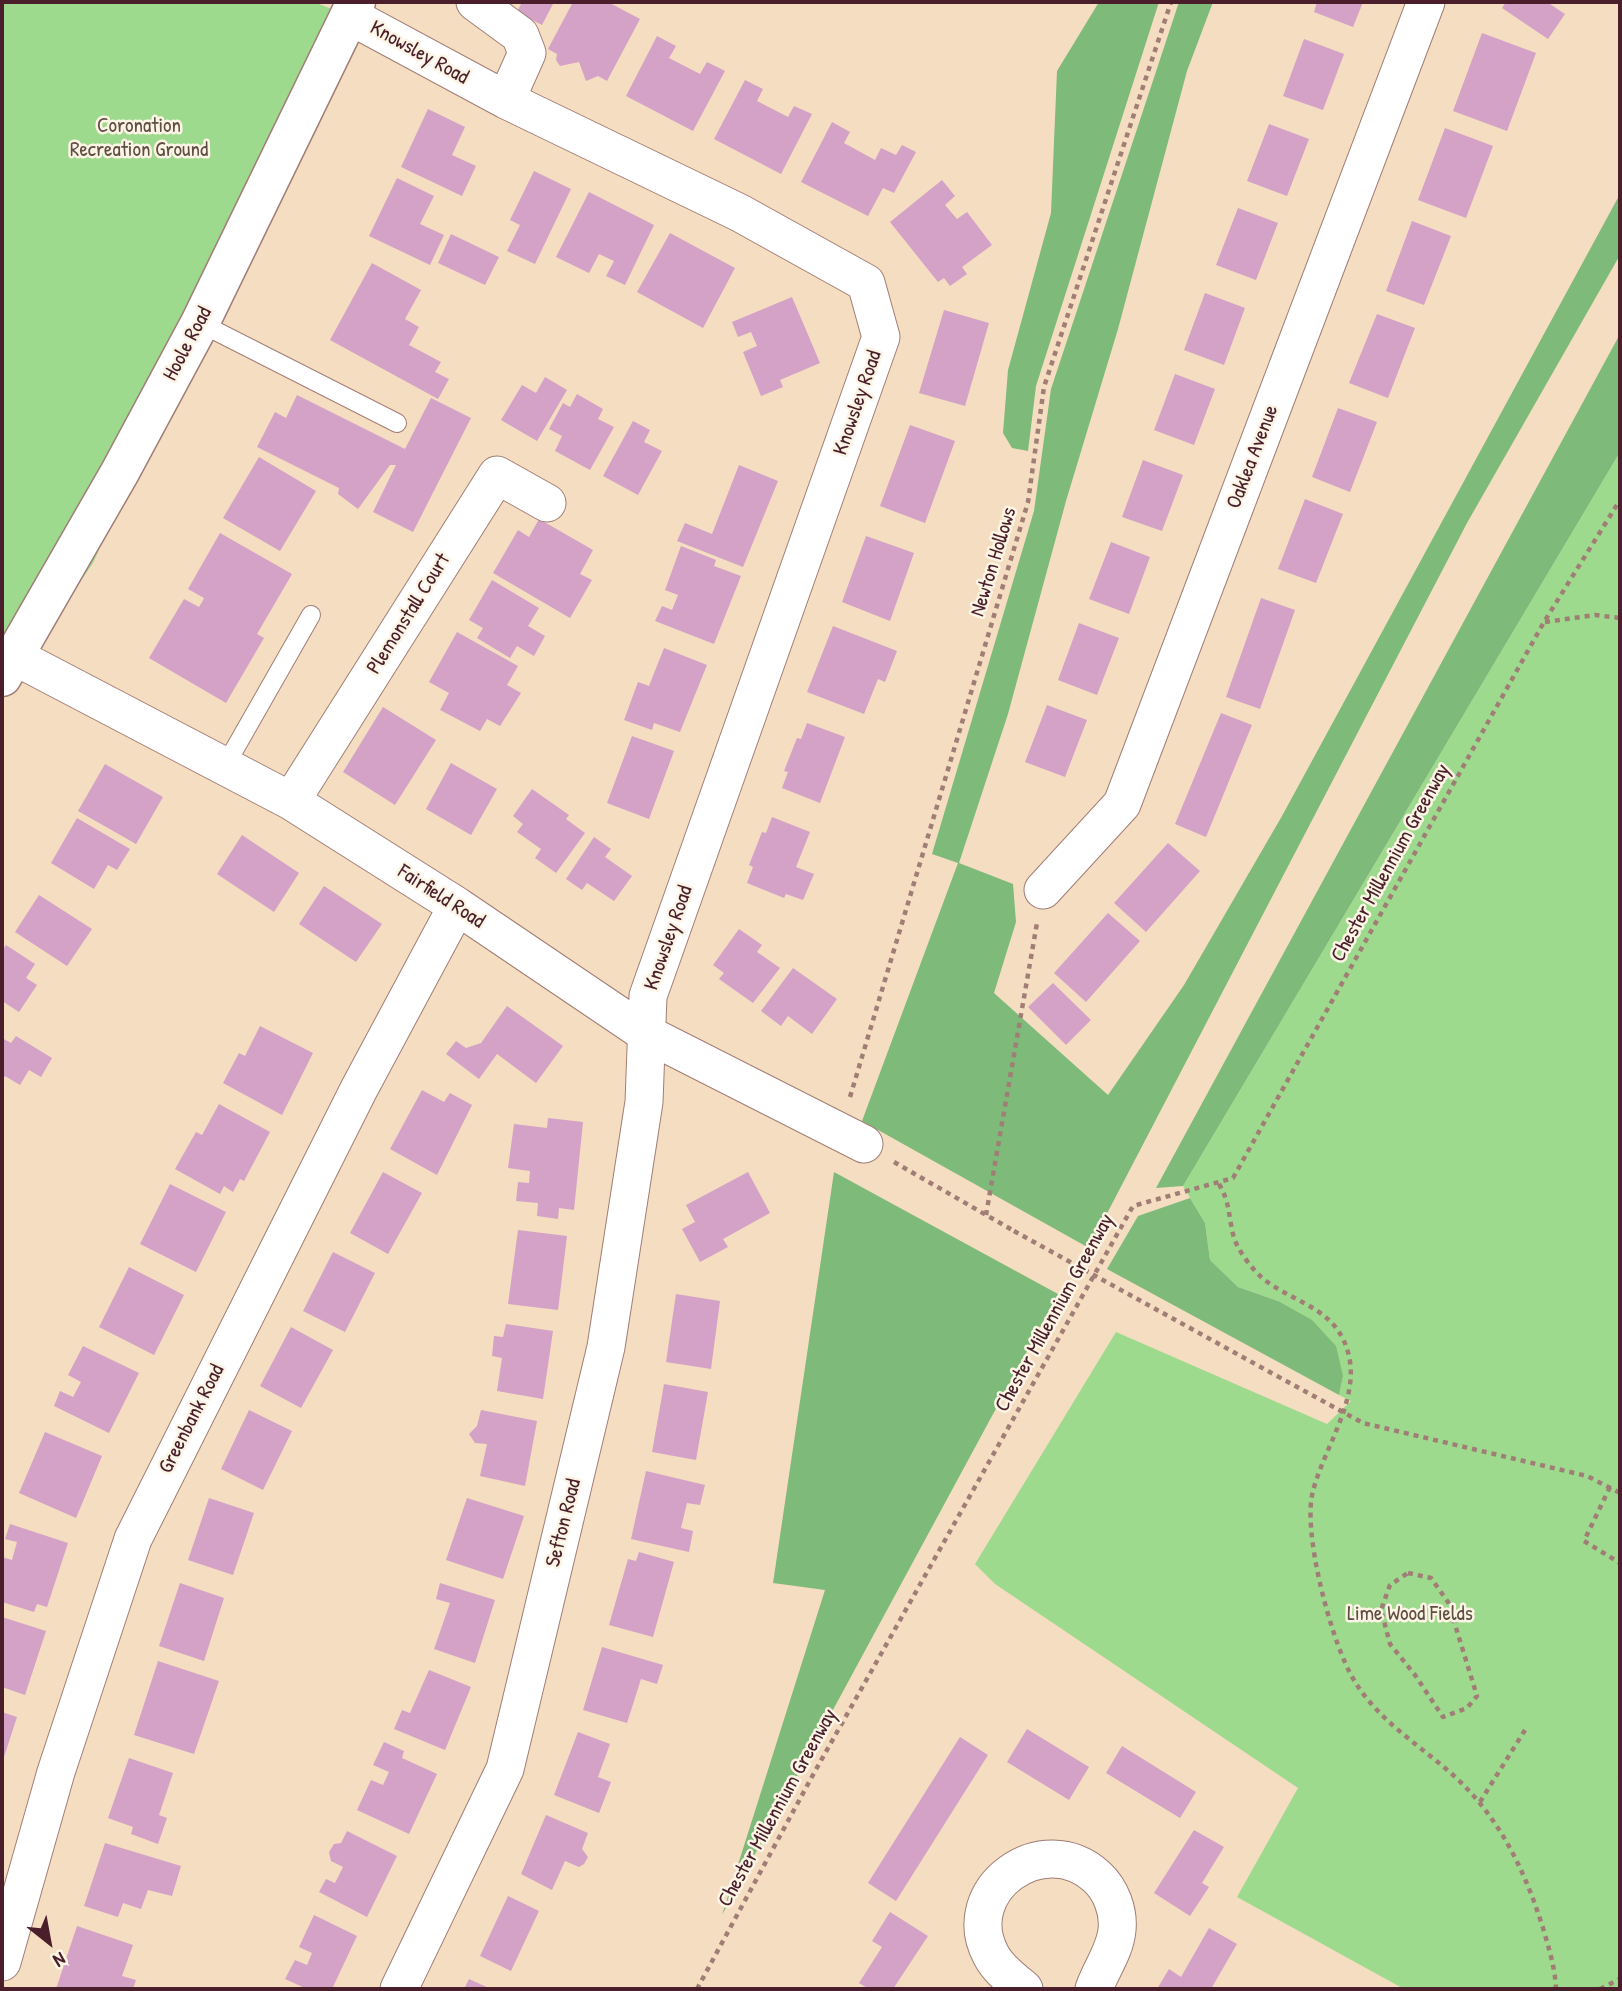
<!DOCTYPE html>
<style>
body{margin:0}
#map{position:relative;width:1622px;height:1991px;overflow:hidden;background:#f5ddc1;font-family:"Patrick Hand",sans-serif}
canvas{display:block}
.frame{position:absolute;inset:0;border:4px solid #4a1f2b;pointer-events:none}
.north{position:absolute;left:14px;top:1907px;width:70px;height:70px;-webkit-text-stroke:5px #fcf5e5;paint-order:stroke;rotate:149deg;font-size:19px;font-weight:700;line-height:28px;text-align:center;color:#4a1f2b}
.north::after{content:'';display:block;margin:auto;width:24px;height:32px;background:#4a1f2b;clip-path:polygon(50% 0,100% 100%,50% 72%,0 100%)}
</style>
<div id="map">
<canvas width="1622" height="1991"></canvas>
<div class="frame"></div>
<div class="north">N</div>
</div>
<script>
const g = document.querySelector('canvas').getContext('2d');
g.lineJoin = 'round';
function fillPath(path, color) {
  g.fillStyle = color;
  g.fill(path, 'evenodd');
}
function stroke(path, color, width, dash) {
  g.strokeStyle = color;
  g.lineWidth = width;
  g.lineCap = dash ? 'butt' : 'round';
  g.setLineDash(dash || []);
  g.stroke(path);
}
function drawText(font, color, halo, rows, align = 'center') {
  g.font = font + ' "Patrick Hand",sans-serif';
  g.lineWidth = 5;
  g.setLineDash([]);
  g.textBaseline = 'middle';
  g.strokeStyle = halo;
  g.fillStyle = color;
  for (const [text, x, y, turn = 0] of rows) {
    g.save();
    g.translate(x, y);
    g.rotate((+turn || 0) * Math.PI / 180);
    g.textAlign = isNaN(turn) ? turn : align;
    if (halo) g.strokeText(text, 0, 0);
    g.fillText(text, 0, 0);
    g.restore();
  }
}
const green = new Path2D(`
 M2 2H314L350 16 200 323 93 563 2 695Z
 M1620 452V1989H1404L1237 1897 1298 1788 995 1584 975 1564 1116 1332 1327 1424 1351 1401 1339 1395 1343 1376 1278 1301 1238 1287 1210 1260 1205 1223 1183 1186Z`);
const forest = new Path2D(`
 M1099 2H1159L1036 386 1028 451 1012 448 1003 433 1008 370 1051 213 1057 71Z
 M1179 2H1213L1187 71 1118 329 1066 501 1008 714 959 863 1013 884 1016 922 994 993 1108 1095 1184 985 1282 816 1620 194V255L1467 523 1089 1248 862 1121 958 863 932 854 1034 511 1051 389Z
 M1620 334V452L1183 1186 1156 1188Z
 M834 1172 1058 1294 722 1915 825 1590 773 1583Z
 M1190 1198 1205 1223 1210 1260 1238 1287 1278 1301 1312 1320 1336 1346 1343 1376 1339 1395 1107 1269 1138 1216Z`);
const building = new Path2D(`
 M522 2H554L542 25 517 12Z
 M573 2H608L640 19 607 81 598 76 586 81 579 62 560 66 556 60 557 54 548 49Z
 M1317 2H1363L1353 27 1314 12Z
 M1506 2H1547L1565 14 1548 39 1502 8Z
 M1482 33 1536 53 1507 131 1453 111Z
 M657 36 676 46 669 58 700 74 707 62 725 71 693 131 626 96Z
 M1304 39 1344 54 1323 110 1283 96Z
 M745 80 763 89 757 101 788 117 794 106 812 114 781 174 714 139Z
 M428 109 465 127 452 155 476 166 462 196 401 167Z
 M832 122 850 132 844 143 875 160 881 148 896 155 902 145 916 152 894 193 883 188 868 216 801 182Z
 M1269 124 1309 139 1287 196 1247 181Z
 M1445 128 1493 146 1466 218 1418 200Z
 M534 171 571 189 535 264 507 251 520 225 510 220Z
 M397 178 434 196 420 224 444 235 430 265 369 236Z
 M942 180 955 196 945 205 957 219 967 212 992 245 962 267 967 274 950 286 944 278 938 282 890 222Z
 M589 192 654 225 625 285 606 276 614 261 599 254 589 273 556 257Z
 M1238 208 1278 223 1256 280 1216 265Z
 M1412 221 1451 236 1424 305 1386 291Z
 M670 233 735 268 703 328 637 292Z
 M451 234 499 257 485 285 438 263Z
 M372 263 421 290 405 319 419 327 409 345 441 362 435 372 449 379 438 399 330 340Z
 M1205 293 1245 308 1224 365 1184 350Z
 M792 297 820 363 780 380 783 387 761 396 743 352 757 346 751 332 738 337 732 322Z
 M944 310 989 323 965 406 919 393Z
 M1377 314 1415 328 1388 398 1349 383Z
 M1175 374 1215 389 1194 445 1154 430Z
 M545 377 567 390 537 441 501 420 522 385 536 393Z
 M577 394 603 409 598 419 614 427 590 470 555 451 562 436 549 429 563 403 570 407Z
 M297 395 405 449 431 398 471 418 413 532 373 512 396 465H390L358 509 338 494 339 488 257 447 275 412 286 418Z
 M1338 408 1377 422 1350 492 1312 477Z
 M633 421 650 430 644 442 662 451 638 495 603 476Z
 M910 425 955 441 925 523 880 506Z
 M259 457 316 491 280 551 223 518Z
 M1143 460 1183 475 1162 531 1122 517Z
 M739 465 778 481 743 567 677 541 685 523 712 534Z
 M1305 499 1343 514 1316 583 1278 569Z
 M539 519 593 550 580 574 592 580 570 618 493 573 518 530 529 537Z
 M220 533 292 574 257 634 264 638 226 703 149 658 184 599 199 607 202 602 204 598 188 589Z
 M866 536 914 553 890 621 842 602Z
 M1111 542 1150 557 1129 614 1089 599Z
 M681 546 716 560 714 566 741 576 714 644 655 621 662 606 672 610 678 595 665 590Z
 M492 580 539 608 528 626 545 636 534 656 517 646 510 658 477 638 483 628 469 620Z
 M1261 598 1295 610 1260 709 1226 697Z
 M1079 623 1119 638 1097 695 1058 680Z
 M833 626 897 651 885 682 878 679 864 714 807 692Z
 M457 632 518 666 507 685 521 693 500 726 487 719 480 731 440 710 449 693 429 682Z
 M664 648 707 665 680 732 654 723 652 730 624 720 638 682 649 686Z
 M1047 705 1087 720 1065 777 1025 762Z
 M383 707 436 740 395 805 343 772Z
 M1221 713 1252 725 1206 837 1175 824Z
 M807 723 845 737 820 803 782 788 788 772 784 771 797 738 801 739Z
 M632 736 674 751 649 819 607 803Z
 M451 763 497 789 471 835 426 809Z
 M105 764 163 797 136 844 78 811Z
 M532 789 569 815 566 819 585 833 556 873 535 858 541 849 517 832 523 824 513 816Z
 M772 817 810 832 796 867 814 874 803 900 786 894 784 898 747 883 753 867 749 865 762 832 766 833Z
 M77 818 130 849 117 870 108 865 94 889 51 863Z
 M242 835 299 873 274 912 217 874Z
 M594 837 611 849 605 857 632 876 614 901 587 883 582 890 566 879Z
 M1168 843 1200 871 1146 932 1114 903Z
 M324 886 382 924 356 962 299 924Z
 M39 895 92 929 67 966 15 932Z
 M1108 913 1140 941 1086 1002 1054 973Z
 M739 929 762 945 757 952 780 968 753 1003 719 979 724 973 713 965Z
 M6 945 35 964 26 978 37 985 19 1012 2 1001V952Z
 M793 968 837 999 812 1034 788 1016 781 1026 761 1011Z
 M1053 983 1091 1020 1066 1045 1028 1007Z
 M507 1006 563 1046 536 1083 497 1054 479 1079 446 1054 456 1041 466 1048 481 1043Z
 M260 1026 313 1053 282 1115 223 1083 239 1053 245 1056Z
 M16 1036 52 1058 41 1077 29 1070 20 1085 5 1076 2 1081V1038L11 1043Z
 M422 1090 444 1102 450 1093 472 1105 437 1175 390 1149Z
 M219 1104 270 1132 244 1181 240 1179 233 1192 224 1186 220 1194 175 1169 196 1132 202 1135Z
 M548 1118 583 1122 574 1210 559 1208 558 1219 537 1216 538 1203 516 1201 518 1182 529 1183 530 1171 508 1168 514 1124 547 1128Z
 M383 1172 422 1193 388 1254 350 1233Z
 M748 1172 770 1213 723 1239 728 1247 700 1262 682 1229 695 1222 686 1205Z
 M170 1184 226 1212 196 1272 140 1244Z
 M518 1230 567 1236 558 1310 508 1304Z
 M333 1252 375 1273 345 1332 303 1311Z
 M129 1267 184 1295 154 1355 99 1327Z
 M676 1294 720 1301 711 1369 666 1362Z
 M506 1324 553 1331 543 1399 497 1391 502 1358 492 1356 494 1336 503 1337Z
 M291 1327 333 1350 301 1408 260 1386Z
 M83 1346 139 1373 109 1433 54 1406 60 1391 73 1397 81 1382 68 1375Z
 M664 1384 708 1392 696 1460 652 1452Z
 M249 1410 292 1431 263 1490 221 1469Z
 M481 1410 537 1421 525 1486 480 1476 487 1444 475 1443 469 1434 477 1426Z
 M45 1432 102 1456 76 1518 19 1493Z
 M646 1471 705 1485 700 1505 687 1503 681 1528 693 1531 689 1552 631 1539Z
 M209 1498 254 1513 233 1575 188 1560Z
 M467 1498 524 1516 503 1579 446 1560Z
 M10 1524 68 1543 47 1607 37 1604 34 1612 2 1602V1557L12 1560 17 1542 5 1539Z
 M639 1552 674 1562 653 1637 609 1625 628 1559 636 1561Z
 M180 1583 224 1598 204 1661 159 1646Z
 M440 1583 495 1600 475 1663 434 1649 450 1603 436 1599Z
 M2 1617 46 1631 25 1695 2 1687Z
 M602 1647 663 1665 657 1684 641 1679 627 1723 583 1710Z
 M158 1661 219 1681 194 1754 134 1735Z
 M429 1670 471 1687 445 1750 394 1729 402 1710 410 1713Z
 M2 1712 17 1717 2 1763Z
 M1027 1729 1089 1767 1069 1800 1007 1762Z
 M578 1732 610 1744 598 1777 611 1782 599 1813 554 1795Z
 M960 1737 988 1755 896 1901 868 1883Z
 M384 1742 404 1751 402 1758 437 1774 409 1834 357 1810 371 1780 383 1785 389 1772 373 1765Z
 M1122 1746 1196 1792 1180 1818 1106 1773Z
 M129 1758 173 1773 159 1815 167 1818 158 1844 131 1834 133 1827 108 1818Z
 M546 1815 588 1833 582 1849 588 1857 584 1864 579 1867 565 1861 552 1890 521 1874Z
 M1194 1830 1224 1847 1202 1883 1209 1887 1190 1916 1154 1893Z
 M347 1831 397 1856 367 1917 319 1892 326 1879 335 1883 343 1867 331 1861 329 1852 334 1844 341 1843Z
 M105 1843 181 1866 172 1896 148 1890 141 1909 123 1903 118 1917 84 1906Z
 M508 1896 539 1911 511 1971 480 1956Z
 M890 1912 928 1936 893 1989H869L859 1983 882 1947 872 1941Z
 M314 1915 357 1936 332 1989H307L285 1979 295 1960 307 1965 312 1953 299 1947Z
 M77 1926 133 1945 122 1976 136 1980 133 1989H56Z
 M1209 1928 1237 1944 1211 1989H1157L1169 1969 1181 1977Z
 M469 1979 491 1989H464Z`);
const path = new Path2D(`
 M1545 622 1595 615 1620 618
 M850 1097 1028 502 1044 387 1171 2
 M894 1162 1014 1231
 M1219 1184C1230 1203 1228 1213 1233 1234 1236 1249 1254 1272 1266 1281 1299 1305 1338 1309 1349 1356 1359 1401 1324 1448 1313 1491 1302 1531 1330 1634 1349 1671 1372 1717 1416 1742 1453 1775 1499 1817 1524 1868 1543 1928 1549 1949 1555 1967 1556 1989
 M986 1215 1037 923
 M1277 1376 1363 1423 1587 1476 1620 1493
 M1610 1487 1584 1541 1620 1563
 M1408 1573 1431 1578 1448 1602 1477 1696 1467 1708 1443 1717 1415 1675 1390 1644 1381 1610 1390 1585Z
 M1620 1776V1777
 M1480 1802 1525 1730
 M697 1989 814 1773 1133 1206 1233 1178 1544 622 1620 500
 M1600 1989 1620 1979`);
const service = new Path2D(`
 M200 323 397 423
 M225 766 311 615`);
const minor = new Path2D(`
 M475 2 520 35 527 53 506 100
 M350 16 506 100 740 213 866 283 881 337 648 996 644 1102 606 1347 505 1769 399 1989
 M14 656 291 801 457 906 645 1033 864 1144
 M291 801 497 475 547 503
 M1043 890 1122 804 1426 2
 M2 1962 56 1772 133 1539 359 1089 457 906
 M1024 1989C1012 1979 998 1969 991 1955 956 1890 1043 1827 1097 1877 1111 1890 1119 1911 1117 1930 1115 1951 1101 1969 1094 1989`);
const trunk = new Path2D(`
 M2 677 120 472 200 323 356 2`);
const pathBridge = new Path2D(`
 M1014 1231 1277 1376`);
const streetNames = [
 ["Knowsley Road",419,53,29],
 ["Hoole Road",188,344,-62],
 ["Knowsley Road",858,403,-71],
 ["Oaklea Avenue",1253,457,-69],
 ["Newton Hollows",994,562,-73],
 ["Plemonstall Court",409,614,-58],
 ["Chester Millennium Greenway",1391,863,-61],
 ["Fairfield Road",441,897,33],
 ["Knowsley Road",669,938,-71],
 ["Chester Millennium Greenway",1055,1313,-61],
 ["Greenbank Road",192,1419,-63],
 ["Sefton Road",564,1523,-76],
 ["Chester Millennium Greenway",778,1808,-61]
];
const parkNames = [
 ["Coronation",139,126],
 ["Recreation Ground",139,150],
 ["Lime Wood Fields",1410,1614]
];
fillPath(green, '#9eda8e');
fillPath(forest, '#7eba79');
fillPath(building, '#d3a2c6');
stroke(service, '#a07e76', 20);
stroke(minor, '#a07e76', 39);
stroke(trunk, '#a07e76', 41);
stroke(path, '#a07e76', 4.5, [5, 5]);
stroke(service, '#fff', 18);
stroke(minor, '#fff', 37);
stroke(trunk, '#fff', 38);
stroke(pathBridge, '#a07e76', 4.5, [5, 5]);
drawText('21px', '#4a1f2b', '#fcf5e5', streetNames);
drawText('21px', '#5f4e44', '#fcf5e5', parkNames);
</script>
